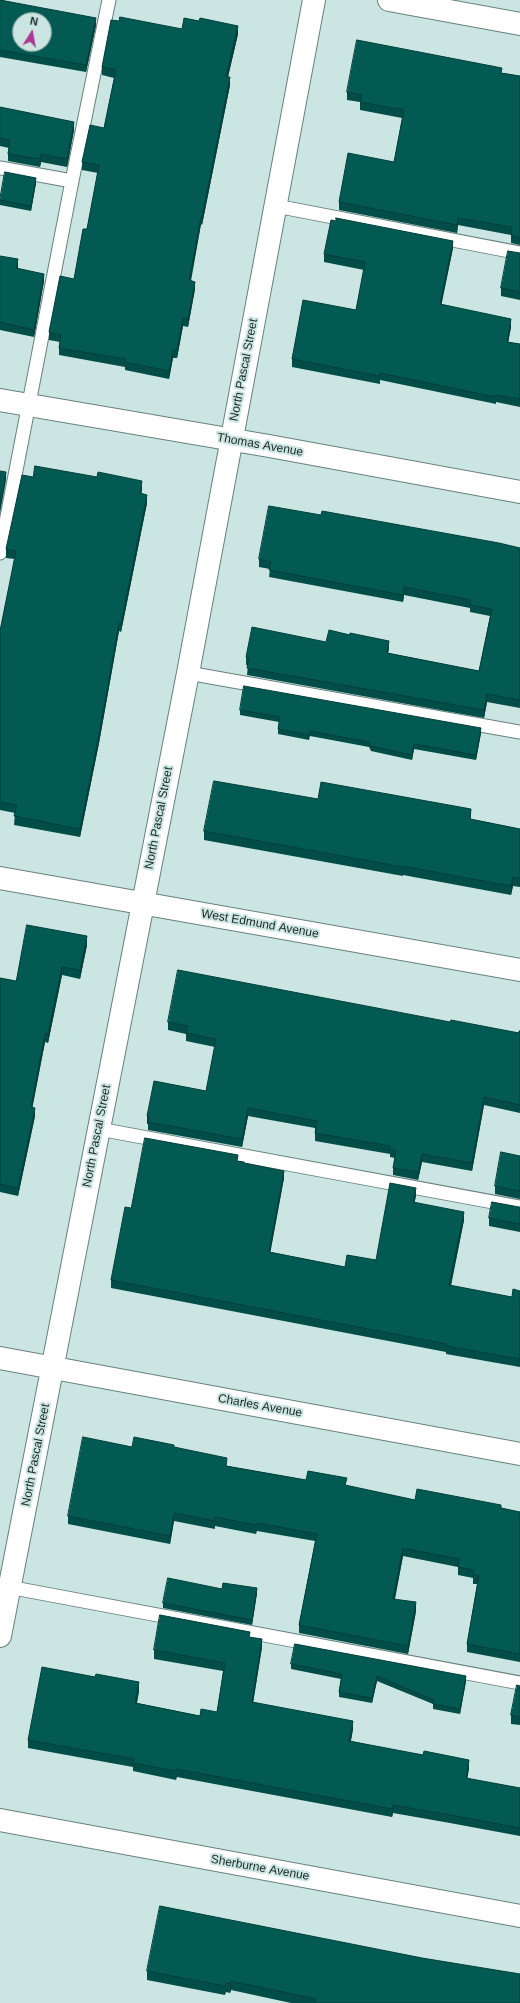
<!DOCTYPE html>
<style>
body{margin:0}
#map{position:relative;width:520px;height:2003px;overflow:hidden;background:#cbe6e2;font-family:Helvetica,sans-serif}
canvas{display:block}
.north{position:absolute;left:12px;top:12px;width:40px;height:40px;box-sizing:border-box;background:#cbe6e2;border:1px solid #859996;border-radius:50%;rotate:11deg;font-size:11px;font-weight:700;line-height:16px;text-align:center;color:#1b2624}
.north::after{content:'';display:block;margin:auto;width:14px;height:18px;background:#ab3a96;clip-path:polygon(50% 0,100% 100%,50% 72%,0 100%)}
</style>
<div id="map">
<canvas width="520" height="2003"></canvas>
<div class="north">N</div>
</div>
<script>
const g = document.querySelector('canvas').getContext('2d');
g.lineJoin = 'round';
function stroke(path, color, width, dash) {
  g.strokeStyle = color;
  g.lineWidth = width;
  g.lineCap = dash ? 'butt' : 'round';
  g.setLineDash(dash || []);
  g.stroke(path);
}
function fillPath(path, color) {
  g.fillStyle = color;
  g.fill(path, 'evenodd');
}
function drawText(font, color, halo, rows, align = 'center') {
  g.font = font + ' Helvetica,sans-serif';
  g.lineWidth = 4;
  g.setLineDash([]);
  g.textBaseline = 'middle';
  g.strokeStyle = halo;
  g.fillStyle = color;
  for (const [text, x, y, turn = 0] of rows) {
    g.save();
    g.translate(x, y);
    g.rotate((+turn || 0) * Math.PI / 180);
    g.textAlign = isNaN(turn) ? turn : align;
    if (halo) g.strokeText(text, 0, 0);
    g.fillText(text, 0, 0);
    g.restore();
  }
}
const service = new Path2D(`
 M0 168 72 181
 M276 206 520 253
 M0 553 72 181 109 0
 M188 673 520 732
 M99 1129 520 1207
 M3 1586 520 1683`);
const minor = new Path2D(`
 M389 0 520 24
 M0 878 520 970
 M0 1358 520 1454
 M0 1636 188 673 314 0
 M0 1820 520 1916`);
const tertiary = new Path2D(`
 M0 400 269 446 520 492`);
const wall = new Path2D(`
 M0 0 96 25 86 72 0 57Z
 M119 21 182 29 238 34 228 77 230 85 202 225 201 224 191 281 195 289 188 327 183 326 177 358H173L169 379 125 370V367L59 355V348L60 342 49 340V332L74 279 87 229 98 173 82 170V162L104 128 114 78 102 75V67Z
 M502 73 520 76V245L511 243V235L458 225 457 233 339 210V202L394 162 402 118 360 110V102L347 100V92Z
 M0 107 74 130 67 167 41 162 40 167 8 161V154L9 148 0 146Z
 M36 183 31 211 0 205V200Z
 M453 248 441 304 511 327 508 342 520 344V407L496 402V404L380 380V384L292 367V359L356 310 364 270 324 262V254Z
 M520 253V300L501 296V288Z
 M0 256 18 267V269L44 281 34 337 0 330Z
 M33 477 142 489 141 494 147 503 121 632 119 631 99 743 80 837 14 825 15 813 0 810V631L15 559 6 558V549Z
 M321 515 520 548V708L487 702 484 718 247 675 248 665H246V657L326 642 389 648 388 653 479 671 490 616 470 612V608L404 595 403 602 269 577 270 569 259 567V559Z
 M240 710 481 733 476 760 414 749 412 760 371 751 369 747 310 736 309 740 278 734V729L279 722 240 715Z
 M318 799 471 818V819L520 829V887L513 886 511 895 403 875V876L204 840V831Z
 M87 945 80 979 62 975 48 1043 45 1042 32 1108 35 1116 18 1196 0 1192V978L16 981Z
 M168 1022H450L519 1033 520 1031V1113L484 1105 472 1171 422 1162 418 1180 393 1175V1168L395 1158 390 1157V1154L315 1141V1128L248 1116 242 1147 148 1130V1124H147V1116L206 1091 215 1047 186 1041V1034L168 1030Z
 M520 1156V1199L495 1194V1186Z
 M238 1161 284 1178 270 1252 345 1267 376 1260 416 1196 414 1202 464 1220 451 1286 512 1297 520 1291V1367L446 1354V1352L111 1288V1280L131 1208Z
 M519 1207H520V1232L489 1226V1218Z
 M132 1447 174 1448 227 1466 306 1480 347 1486 415 1500 501 1508 520 1512V1662L467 1652V1644L477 1584H473V1578L458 1575V1567L403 1556 395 1599 416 1611 408 1654 299 1633V1625L315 1541 257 1531 256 1534 215 1526V1529L174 1521 170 1544 68 1524V1516Z
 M222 1589 257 1593 252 1625 163 1608V1603Z
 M250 1637 262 1647 253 1702 353 1729 351 1741 469 1768 467 1779 520 1788V1836L450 1823 393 1813 392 1817 177 1777 176 1780 133 1771V1767L28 1748V1740L139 1691 137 1703 200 1716 217 1712 223 1671 154 1659V1650Z
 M291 1664 466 1681 460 1714 433 1709V1704L377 1681 372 1703 339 1697V1692L341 1679 291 1669Z
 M520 1686V1725L511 1724V1715Z
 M147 1971 520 2003H291L231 1990 230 1993 226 1992 225 1995 147 1980Z`);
const shadedWall = new Path2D(`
 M96 18V25L86 72V65Z
 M238 26V34L226 85V77Z
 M230 77V85L202 225V217Z
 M74 122V130L67 167V159Z
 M41 154V162L40 167V159Z
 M36 178V183L31 211V206Z
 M201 217V224L189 288V280Z
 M458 218V225L457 233V225Z
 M453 241V248L440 312V304Z
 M18 259V267L16 276V268Z
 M44 274V281L34 337V330Z
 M195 282V289L188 327V319Z
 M183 318V326L177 358V350Z
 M511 319V327L507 349V342Z
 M173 350V358L169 379V371Z
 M6 472V480L0 513V505Z
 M142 481V489L140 502V493Z
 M147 495V503L121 632V624Z
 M404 587V595L403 602V595Z
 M119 623V631L99 743 80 837V829Z
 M389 641V648L387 660V653Z
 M487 694V702L484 718V710Z
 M481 728V733L476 760V755Z
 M414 744V749L412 760V755Z
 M471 809V818L470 828V819Z
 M513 877V886L511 895V886Z
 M87 936V945L80 979V970Z
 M62 967V975L48 1043V1034Z
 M45 1034V1042L31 1115V1107Z
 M484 1097V1105L472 1171V1163Z
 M35 1108V1116L18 1196V1188Z
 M248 1108V1116L242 1147V1139Z
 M422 1154V1162L418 1180V1172Z
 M284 1171V1178L269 1260V1252Z
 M416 1188V1196L413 1210V1202Z
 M464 1212V1220L449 1293V1285Z
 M174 1513V1521L170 1544V1536Z
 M403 1548V1556L393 1607V1599Z
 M257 1588V1593L252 1625V1620Z
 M416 1602V1611L408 1654V1646Z
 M262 1639V1647L252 1710V1702Z
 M377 1676V1681L372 1703V1698Z
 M466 1676V1681L460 1714V1709Z
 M139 1682V1691L135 1711V1703Z
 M353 1721V1729L349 1749V1741Z
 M469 1760V1768L466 1787V1778Z
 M393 1805V1813L392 1817V1809Z
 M231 1981V1990L230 1993V1984Z`);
const building = new Path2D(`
 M0 0 96 18 86 65 0 50ZM20 20H44V44H20Z
 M120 17 182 29 184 18 199 21 200 18 238 26 226 77H230L202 217H201L189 280 195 282 188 319 183 318 177 350H173L169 371 125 362 126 359 59 348 61 335 49 332 60 276 74 279 83 229H87L99 165 82 162 90 125 104 128 116 70 102 67 111 20 119 21Z
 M357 40 502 68 501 73 520 76V238L511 235 512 227 458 218 457 225 339 202 348 153 394 162 404 110 360 102 362 95 347 92Z
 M0 107 74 122 67 159 41 154 40 159 8 154 10 140 0 138Z
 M5 172 36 178 31 206 0 200Z
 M336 218 453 241 440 304 511 319 507 342 520 344V399L496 395V397L380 373V376L292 359 303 300 356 310 365 262 324 254 331 220 336 221Z
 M508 251 520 253V292L501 288Z
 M0 256 18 259 16 268 44 274 34 330 0 322Z
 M35 466 97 477 98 472 142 481 140 493 147 495 121 624 119 623 99 735 80 829 14 816 17 805 0 802V631L16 551 6 549 22 475 33 477Z
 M0 471 6 472 0 505Z
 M269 506 321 515 322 511 499 543 520 548V700L487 694 484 710 247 668 249 658 246 657 252 627 326 642 329 630 350 635V633L389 641 387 653 479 671 492 609 470 605 471 600 404 587 403 595 269 570 271 562 259 559Z
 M244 686 481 728 476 755 414 744 412 755 371 746 369 742 310 731 309 735 278 729 280 717 240 710Z
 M214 781 318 799 321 782 471 809 470 819 520 829V878L513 877 511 886 403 866V867L204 831Z
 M27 925 87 936 80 970 62 967 48 1034H45L31 1107 35 1108 18 1188 0 1184V978L16 981Z
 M178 970 450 1022 451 1020 519 1033V1031H520V1105L484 1097 472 1163 422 1154 418 1172 393 1168 396 1151 390 1149V1146L315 1133 317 1121 248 1108 242 1139 148 1122 149 1117 147 1116 154 1081 206 1091 216 1039 186 1033 188 1026 168 1022Z
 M145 1138 238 1155 237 1161 244 1162V1163L284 1171 269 1252 345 1267 347 1255 376 1260 390 1183 416 1188 413 1202 464 1212 449 1285 512 1297 513 1289 520 1291V1359L446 1346 447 1344 111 1280 125 1207 131 1208Z
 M501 1152 520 1156V1191L495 1186Z
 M492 1202 519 1207H520V1224L489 1218Z
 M83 1437 132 1447 134 1437 174 1445V1447L227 1458 226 1466 306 1480 308 1471 347 1478 345 1485 415 1500 417 1489 501 1505V1508L520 1512V1654L467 1644 479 1576 473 1575 474 1570 458 1567 459 1559 403 1548 393 1599 416 1602 408 1646 299 1625 317 1534 257 1523 256 1525 215 1517V1521L174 1513 170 1536 68 1516Z
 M168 1578 222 1589 223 1583 257 1588 252 1620 163 1603Z
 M160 1615 250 1632 249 1637 262 1639 252 1702 353 1721 349 1741 423 1755 424 1751 469 1760 466 1778 520 1788V1828L450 1815 393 1805 392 1809 177 1769 176 1771 133 1763 134 1759 28 1740 42 1667 95 1677 96 1674 139 1682 135 1703 200 1716 201 1709 217 1712 225 1663 154 1650Z
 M295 1644 466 1676 460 1709 433 1704 434 1700 377 1676 372 1698 339 1692 342 1674 291 1664Z
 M517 1685 520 1686V1717L511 1715Z
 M160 1906 422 1958 520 1974V2003H315L316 1999 231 1981 230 1984 226 1983 225 1986 147 1971Z`);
const streetNames = [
 ["North Pascal Street",244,370,-79],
 ["Thomas Avenue",260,445,10],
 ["North Pascal Street",159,818,-79],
 ["West Edmund Avenue",260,924,10],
 ["North Pascal Street",97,1136,-79],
 ["Charles Avenue",260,1406,10],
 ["North Pascal Street",36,1455,-79],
 ["Sherburne Avenue",260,1868,10]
];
stroke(service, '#68817e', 15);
stroke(minor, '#68817e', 24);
stroke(tertiary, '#68817e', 24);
stroke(service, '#fff', 13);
stroke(minor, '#fff', 22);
stroke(tertiary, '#fff', 22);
fillPath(wall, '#024d47');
fillPath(shadedWall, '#013f3a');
fillPath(building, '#025a53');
stroke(building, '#013f3a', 1);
drawText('12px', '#1b2624', '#cbe6e2', streetNames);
</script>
